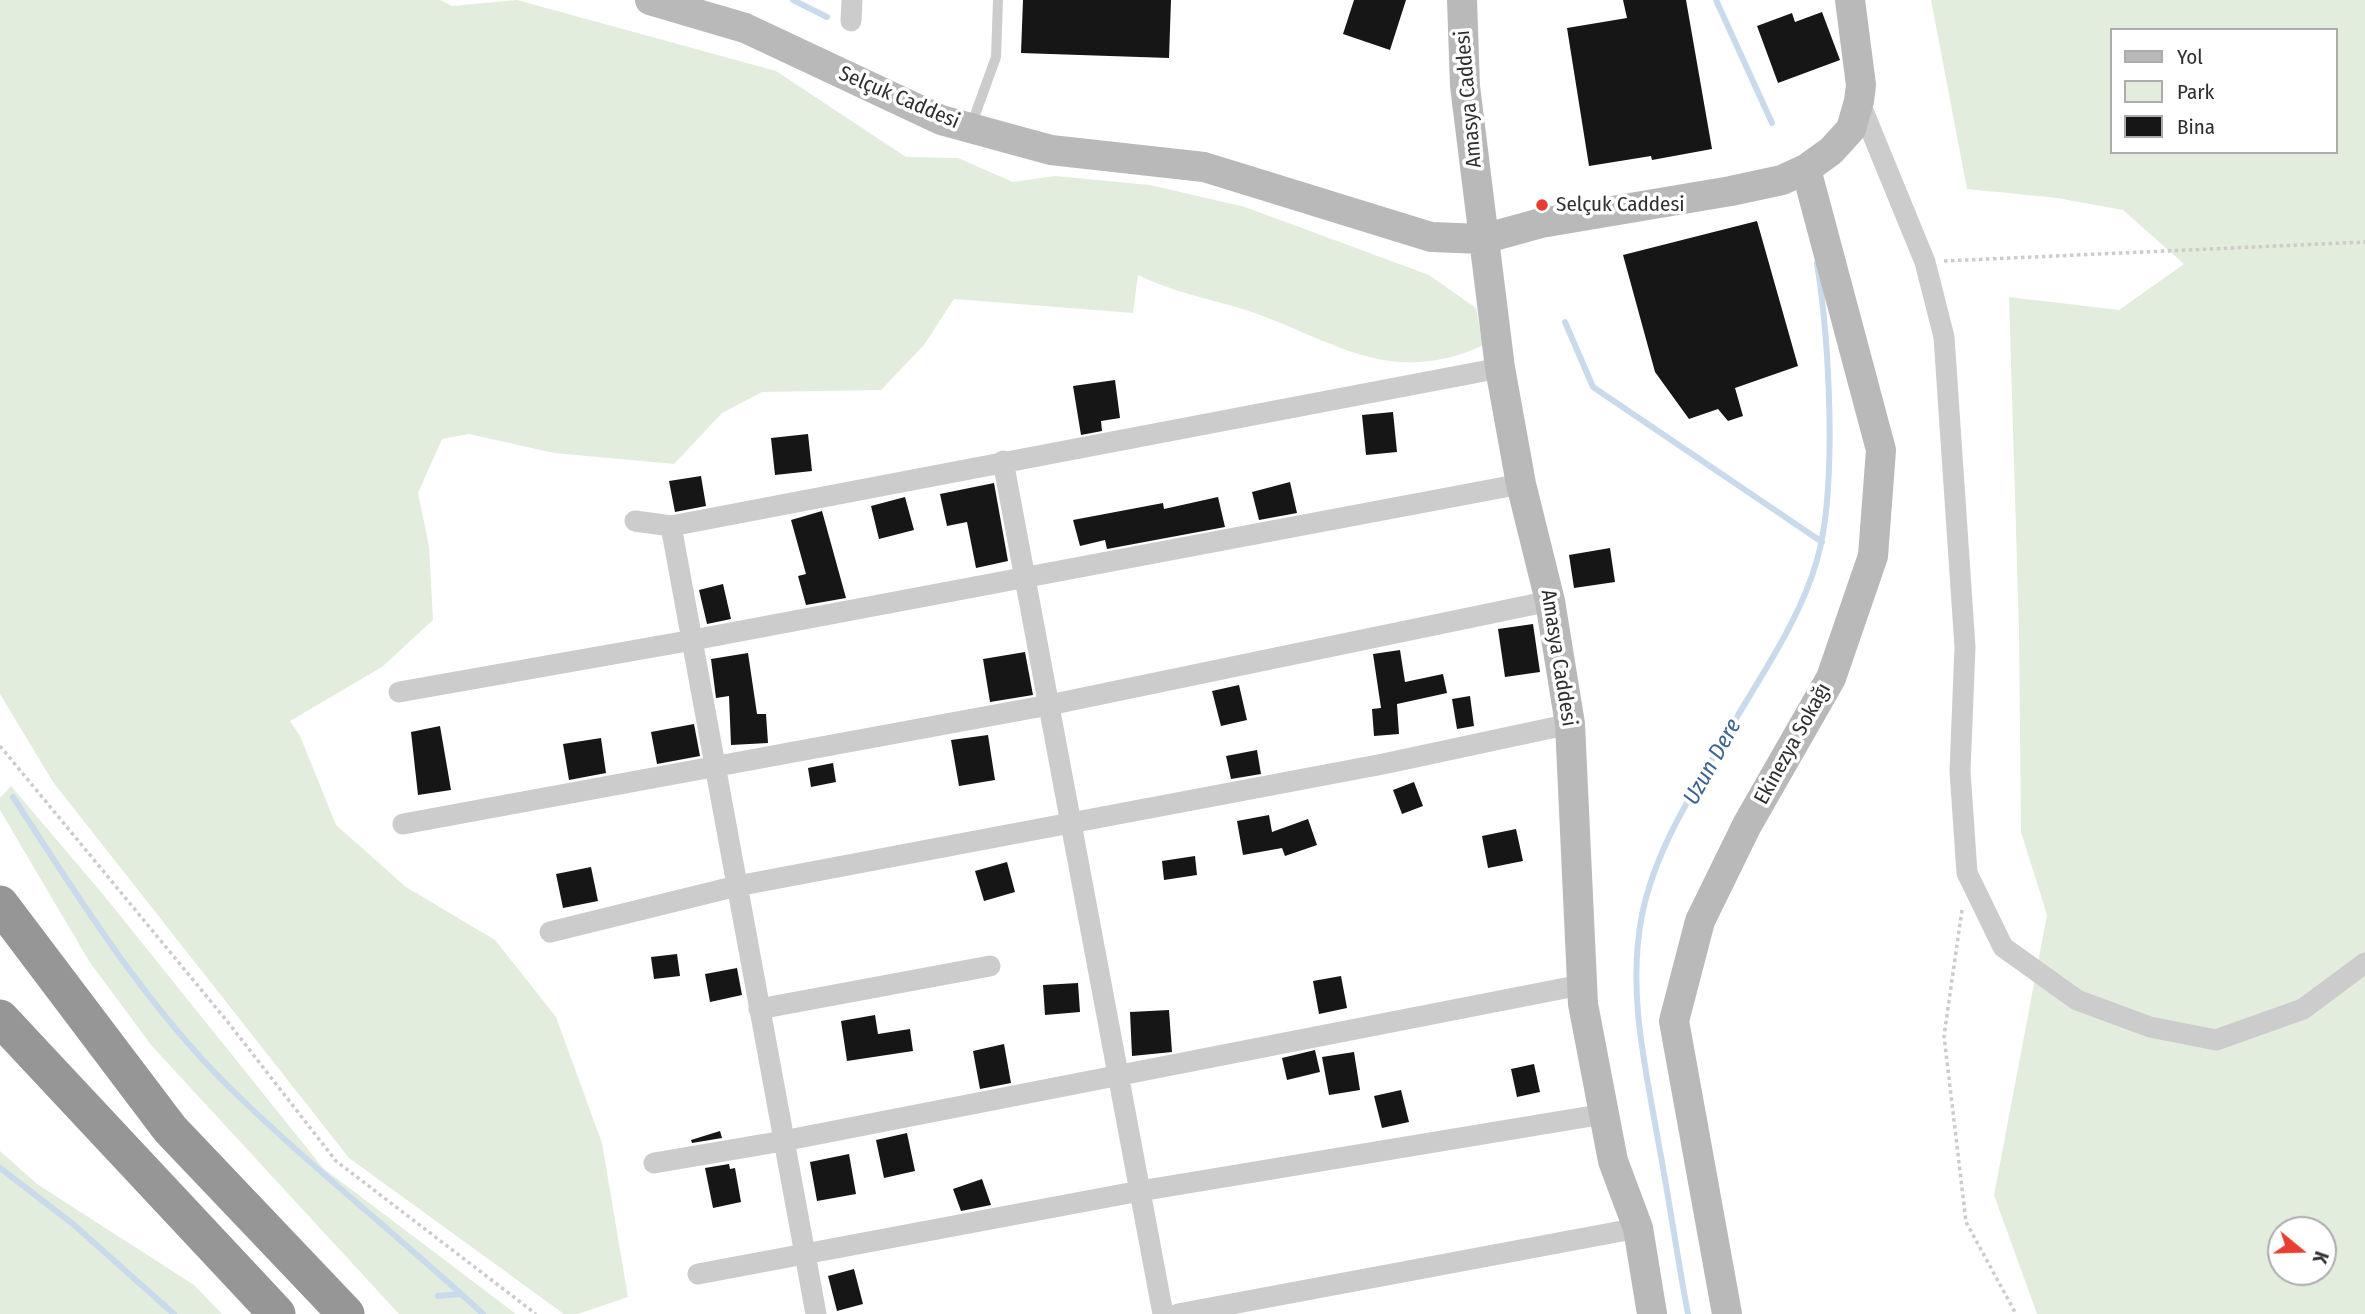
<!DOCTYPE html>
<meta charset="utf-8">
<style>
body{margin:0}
#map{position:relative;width:2365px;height:1314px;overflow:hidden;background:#fff;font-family:"Fira Sans Condensed",sans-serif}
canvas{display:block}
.legend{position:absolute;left:2110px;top:28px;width:228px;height:126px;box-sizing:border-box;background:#fff;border:2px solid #acacac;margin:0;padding:9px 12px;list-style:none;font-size:21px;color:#2f2f2f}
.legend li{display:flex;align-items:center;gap:14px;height:35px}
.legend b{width:35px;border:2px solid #acacac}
.north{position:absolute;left:2267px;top:1216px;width:70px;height:70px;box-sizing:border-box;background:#fff;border:2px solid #acacac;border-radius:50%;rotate:109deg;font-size:19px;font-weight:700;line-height:28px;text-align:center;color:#2f2f2f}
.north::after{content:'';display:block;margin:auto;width:24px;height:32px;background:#e73e31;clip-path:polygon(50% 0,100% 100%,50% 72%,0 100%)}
</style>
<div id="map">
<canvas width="2365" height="1314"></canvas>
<ul class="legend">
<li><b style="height:9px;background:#b9b9b9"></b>Yol</li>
<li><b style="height:19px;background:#e3eddd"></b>Park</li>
<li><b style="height:19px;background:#161616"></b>Bina</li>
</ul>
<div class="north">K</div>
</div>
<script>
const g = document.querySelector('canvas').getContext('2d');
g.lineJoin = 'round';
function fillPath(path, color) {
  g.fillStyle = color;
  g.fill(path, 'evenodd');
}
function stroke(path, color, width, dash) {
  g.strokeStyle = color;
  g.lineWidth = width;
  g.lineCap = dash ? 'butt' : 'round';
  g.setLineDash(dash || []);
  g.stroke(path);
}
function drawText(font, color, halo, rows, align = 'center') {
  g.font = font + ' "Fira Sans Condensed",sans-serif';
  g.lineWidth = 7;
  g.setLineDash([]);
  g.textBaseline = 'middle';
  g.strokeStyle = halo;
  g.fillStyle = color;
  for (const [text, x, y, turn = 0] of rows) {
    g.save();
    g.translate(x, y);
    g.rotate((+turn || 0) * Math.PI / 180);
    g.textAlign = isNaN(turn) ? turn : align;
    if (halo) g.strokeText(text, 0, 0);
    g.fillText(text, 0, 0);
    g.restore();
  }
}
const green = new Path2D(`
 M0 0H440L452 6 517 0 776 71 906 157 958 158 1013 182 1055 176 1150 185 1245 207 1429 275 1476 308 1483 345C1457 358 1428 364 1399 362 1347 358 1296 326 1246 310 1209 299 1173 292 1138 275L1133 313 954 299 924 345 881 390 762 392 722 413 674 464 554 453 469 434 442 439 418 493 429 546 433 620 382 667 290 721 300 736 336 825 406 887 495 940 556 1017 602 1143 628 1297 578 1314H564L349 1158 53 782 0 694Z
 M1931 0H2365V1314H2037L1994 1195 2047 915 2021 832 2019 631 2009 297 2119 310 2184 264 2123 210 2057 198 1967 189ZM2111 30H2335V152H2111ZM2281 1230H2323V1272H2281Z
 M11 786 106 898 323 1168 516 1314H399L151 1045 89 961 0 810V798Z
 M0 1151 37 1184 194 1285 222 1314H0Z`);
const stream = new Path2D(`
 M793 0 827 17
 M1716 0 1772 123
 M1565 322 1593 387 1822 542
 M13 797C78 897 142 1000 227 1085 308 1165 399 1236 483 1314
 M0 1168 73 1224 174 1314
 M438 1296 460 1294
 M1688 1314C1677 1256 1669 1198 1658 1140 1645 1065 1627 991 1642 915 1656 845 1699 783 1734 722 1764 671 1801 617 1817 560 1838 487 1829 339 1817 263`);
const building = new Path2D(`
 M1023 0H1171L1169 58 1021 53Z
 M1354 0H1406L1390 50 1343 34Z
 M1623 0H1686L1712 149 1652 160 1651 156 1589 166 1567 28 1627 18Z
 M1822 12 1840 60 1778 83 1757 26 1792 13 1795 22Z
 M1757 221 1798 366 1735 388 1743 416 1728 421 1718 409 1689 419 1655 372 1623 255Z
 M1115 380 1120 418 1101 421 1102 431 1081 435 1073 386Z
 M1393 412 1397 452 1366 455 1362 415Z
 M808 434 812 471 775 475 771 438Z
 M701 476 706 506 675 512 669 481Z
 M1290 482 1297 513 1259 520 1252 492Z
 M994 483 1008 561 976 568 967 522 947 526 940 494Z
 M905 497 914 530 879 539 871 506Z
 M1218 497 1225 527 1107 549 1105 540 1080 546 1073 520 1163 503 1164 509Z
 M822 511 846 598 806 605 798 576 806 574 791 520Z
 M1610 548 1615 582 1574 588 1569 555Z
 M723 584 731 619 707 624 699 590Z
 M1533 624 1540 672 1505 677 1498 629Z
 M1400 650 1405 682 1443 674 1447 693 1397 704 1399 734 1374 736 1372 709 1381 708 1373 654Z
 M1025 652 1033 695 990 702 983 659Z
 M748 653 757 714H766L768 743 731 745 729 696 716 698 711 659Z
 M1239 685 1247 720 1221 726 1212 691Z
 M1470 696 1474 726 1457 729 1452 699Z
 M694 724 700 756 657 764 651 732Z
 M440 726 451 790 418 795 411 732Z
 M988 735 995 780 959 786 951 740Z
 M601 738 606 773 569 780 563 744Z
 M1257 750 1261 774 1231 779 1226 756Z
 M833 763 836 782 811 787 808 768Z
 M1414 782 1423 806 1402 814 1393 790Z
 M1269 815 1272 832 1308 819 1317 845 1285 856 1282 848 1243 855 1237 821Z
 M1516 829 1523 861 1488 868 1482 836Z
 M1195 856 1197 875 1164 880 1162 861Z
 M1007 862 1015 892 984 901 975 871Z
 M591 867 598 901 563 908 556 874Z
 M677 954 680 976 654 979 651 957Z
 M737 968 742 995 710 1002 705 974Z
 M1341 976 1347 1008 1319 1014 1313 981Z
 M1078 983 1080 1012 1045 1015 1043 985Z
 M1169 1010 1172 1052 1132 1056 1130 1012Z
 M875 1015 878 1034 910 1029 913 1051 847 1061 841 1021Z
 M1004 1044 1011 1083 980 1089 973 1051Z
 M1315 1050 1320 1072 1287 1080 1282 1058Z
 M1354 1052 1360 1090 1329 1095 1322 1057Z
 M1534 1064 1540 1092 1517 1097 1511 1069Z
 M1401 1090 1409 1122 1382 1128 1374 1096Z
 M720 1131 722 1138 692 1143 691 1140Z
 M907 1133 915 1171 884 1178 876 1140Z
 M849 1154 856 1194 817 1201 810 1162Z
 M729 1164 730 1169 735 1168 741 1202 713 1208 705 1168Z
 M982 1179 991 1205 961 1211 953 1189Z
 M854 1269 863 1304 837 1311 828 1276Z`);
const path = new Path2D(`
 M1944 261 2365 242
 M0 746 227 1021 336 1161 536 1314
 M1962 910 1944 1036 1966 1222 2016 1314`);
const lane = new Path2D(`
 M971 126 996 57 998 0`);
const street = new Path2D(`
 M851 21 852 0
 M1859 101 1925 262 1944 337 1965 647 1960 771 1967 873 2003 947 2077 1000 2150 1027 2216 1040 2303 1009 2365 963
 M1003 461 1163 1314
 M635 521 671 526 1500 368
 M671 526 816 1314
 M399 692 693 640 1521 484
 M403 824 1049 705 1550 601
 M550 932 737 886 1383 764 1570 724
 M759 1009 990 966
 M654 1163 783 1141 1581 985
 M698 1274 1140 1191 1604 1114
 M1178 1314 1638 1228`);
const secondary = new Path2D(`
 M650 0 745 28 941 120 1051 150 1204 167 1431 237 1483 239 1541 223 1731 191 1782 180 1806 169 1831 151 1851 129 1859 101 1861 85 1850 0
 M1462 0 1465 86 1500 368 1521 484 1550 601 1570 724 1583 1004 1613 1161 1638 1228 1652 1314
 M1727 1314 1674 1021 1700 921 1747 825 1831 678 1873 556 1881 450 1806 169`);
const highway = new Path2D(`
 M0 904 170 1129 346 1314
 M0 1018 277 1314`);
const markers = [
 [1542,205,7,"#e73e31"]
];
const streetNames = [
 ["Selçuk Caddesi",899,98,23],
 ["Amasya Caddesi",1469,99,-95],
 ["Amasya Caddesi",1558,658,81],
 ["Ekinezya Sokağı",1793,744,-61]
];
const poiNames = [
 ["Selçuk Caddesi",1556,205]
];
const waterNames = [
 ["Uzun Dere",1713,762,-61]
];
fillPath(green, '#e3eddd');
stroke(stream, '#c9daec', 6);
fillPath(building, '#161616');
stroke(path, '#ccc', 3.5, [3.5, 3.5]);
stroke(lane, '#ccc', 10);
stroke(street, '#ccc', 21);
stroke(secondary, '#b9b9b9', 30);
stroke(highway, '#969696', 37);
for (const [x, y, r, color] of markers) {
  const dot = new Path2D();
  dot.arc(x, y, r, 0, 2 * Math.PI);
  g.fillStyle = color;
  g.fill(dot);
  stroke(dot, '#fff', 2.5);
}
drawText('21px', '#2f2f2f', '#fff', streetNames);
drawText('21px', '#2f2f2f', '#fff', poiNames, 'left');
drawText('italic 23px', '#3c6493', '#fff', waterNames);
</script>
